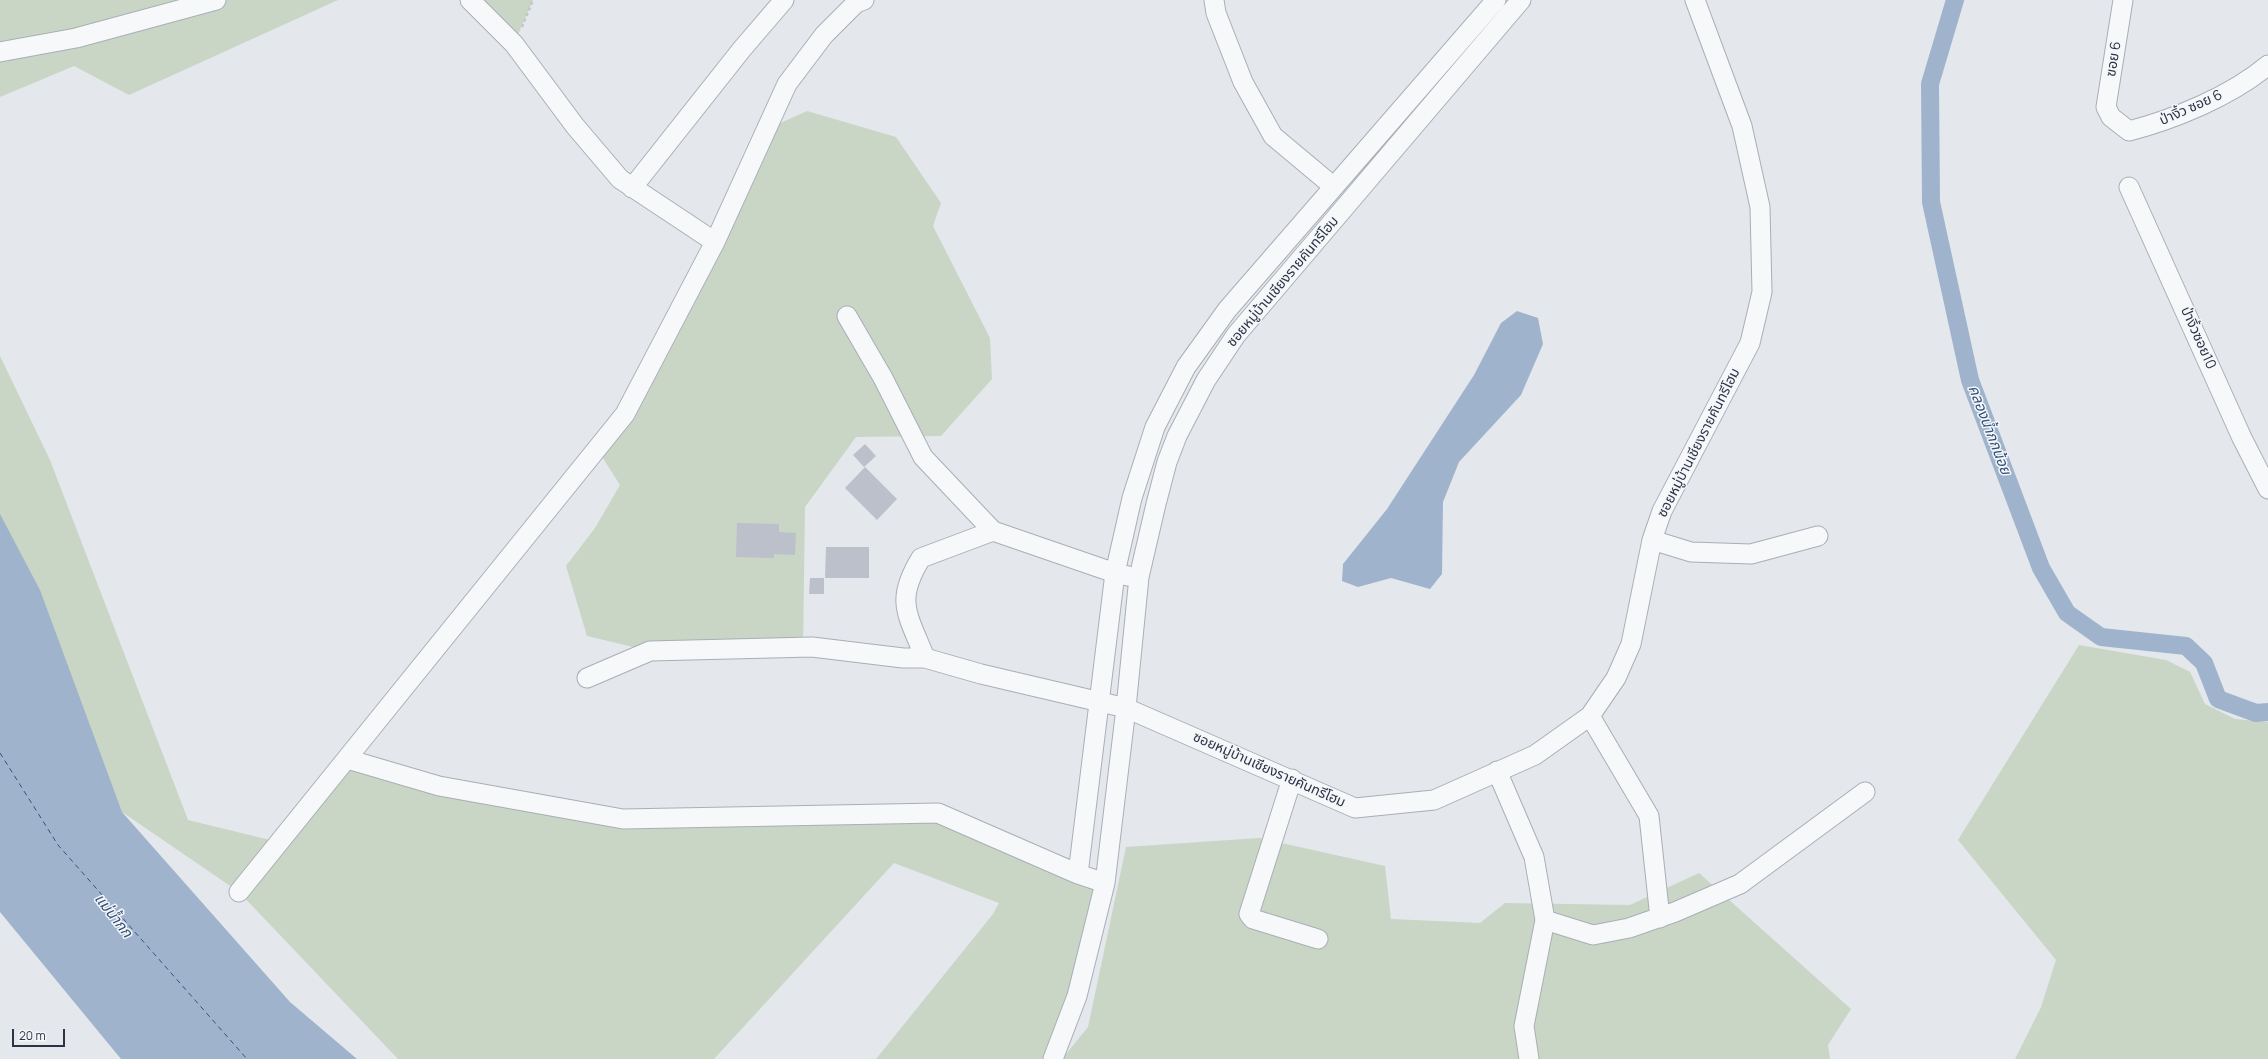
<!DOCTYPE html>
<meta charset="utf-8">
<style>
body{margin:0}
#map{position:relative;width:2268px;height:1059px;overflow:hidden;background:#e4e7ec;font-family:Manrope,sans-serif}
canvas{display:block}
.scale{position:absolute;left:12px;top:1029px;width:53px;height:18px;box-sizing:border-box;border:2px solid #2b3445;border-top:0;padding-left:5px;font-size:12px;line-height:14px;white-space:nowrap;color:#2b3445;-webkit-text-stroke:3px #f4f6f9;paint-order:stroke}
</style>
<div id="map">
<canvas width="2268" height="1059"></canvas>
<div class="scale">20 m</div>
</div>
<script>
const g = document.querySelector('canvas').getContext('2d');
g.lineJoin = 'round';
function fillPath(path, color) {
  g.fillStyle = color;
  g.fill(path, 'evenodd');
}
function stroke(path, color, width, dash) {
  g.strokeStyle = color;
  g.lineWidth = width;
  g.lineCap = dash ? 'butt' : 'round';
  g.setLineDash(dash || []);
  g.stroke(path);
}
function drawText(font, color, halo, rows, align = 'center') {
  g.font = font + ' Manrope,"Noto Sans Thai",sans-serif';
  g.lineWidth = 3;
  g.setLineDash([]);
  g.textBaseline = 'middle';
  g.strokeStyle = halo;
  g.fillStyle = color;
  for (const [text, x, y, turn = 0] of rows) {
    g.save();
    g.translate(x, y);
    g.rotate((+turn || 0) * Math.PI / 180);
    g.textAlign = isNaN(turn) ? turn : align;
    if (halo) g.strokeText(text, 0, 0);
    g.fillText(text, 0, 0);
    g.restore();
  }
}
const green = new Path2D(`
 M0 0H203L0 51Z
 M216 0H338L129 95 74 66 0 97V52Z
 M470 0H533L514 44Z
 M807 111 896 137 941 203 933 226 990 338 992 379 941 436 856 437 805 507 803 648 650 651 587 636 566 566 595 528 620 485 597 449 767 129Z
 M0 356 50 460 188 820 274 841 347 759 623 819 938 813 1105 883 1053 1059H876L993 914 999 903 894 863 714 1059H398L239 892 122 812 0 538Z
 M2079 645 2166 660 2190 672 2205 704 2235 719 2268 722V1059H2015L2041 1007 2056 960 1958 840Z
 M1259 838 1385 866 1391 919 1480 923 1505 903 1630 905 1699 873 1851 1009 1828 1045 1830 1059H1062L1088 1027 1126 847Z`);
const water = new Path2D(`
 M1517 311 1538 318 1543 344 1521 395 1459 462 1443 502 1442 574 1430 589 1391 578 1358 587 1342 581 1343 564 1387 509 1474 375 1501 323Z
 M0 514 40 590 122 812 290 1002 357 1059H121L0 912Z`);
const canal = new Path2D(`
 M1955 0 1930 84 1931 202 1970 380 2041 568 2067 613 2101 637 2186 646 2204 663 2218 699 2256 713 2268 712`);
const ferry = new Path2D(`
 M0 753 58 845 247 1059`);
const building = new Path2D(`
 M865 444 876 456 864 467 853 455Z
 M865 467 897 499 877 520 845 488Z
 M737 523 779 524V532L796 533 795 555 774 554V558L736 557Z
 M826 547H869V578H825Z
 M810 578H824V594H809Z`);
const path = new Path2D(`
 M522 27 533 0`);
const minor = new Path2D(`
 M470 0 514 44 575 126 620 179 715 242
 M1214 0 1216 13 1243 82 1273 136 1334 187
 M2123 0 2106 107 2111 117 2129 131C2175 119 2231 96 2268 65
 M0 52 76 38 216 0
 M2129 187 2242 438 2268 489
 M632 188 742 49 784 0
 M847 316 883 378 923 457 993 531
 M1652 540 1691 552 1751 554 1818 536
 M925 658C908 614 894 602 921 558L993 531 1115 573 1128 576
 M587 678 650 651 812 647 903 658H925L981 674 1126 708 1355 808 1434 800 1535 755 1590 716 1616 678 1631 644 1652 540 1662 511 1750 343 1762 292 1760 207 1742 126 1695 0
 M1590 716 1649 816 1660 918
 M347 759 439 786 623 819 938 813 1078 874 1105 883
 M1497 771 1534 857 1545 920 1524 1026 1529 1059
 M1292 779 1249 914 1253 919 1318 939
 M1078 874 1115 573 1132 498 1155 427 1186 367 1227 310 1496 0
 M239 892 625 414 715 242 787 84 824 35 856 3 864 0
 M1545 920 1593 935 1629 928 1675 912 1740 884 1865 792
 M1053 1059 1077 996 1105 883 1126 708 1139 577 1156 504 1167 462 1177 436 1206 380 1236 335 1521 0`);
const streetNames = [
 ["ฃอย 6",2114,59,-81],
 ["ป่างิ้ว ซอย 6",2191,108,-24],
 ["ซอยหมู่บ้านเชียงรายคันทรีโฮม",1283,282,-50],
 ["ป่างิ้วซอย10",2198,338,66],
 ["ซอยหมู่บ้านเชียงรายคันทรีโฮม",1699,443,-63],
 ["ซอยหมู่บ้านเชียงรายคันทรีโฮม",1269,770,24]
];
const waterNames = [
 ["คลองน้ำกกน้อย",1989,430,69],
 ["แม่น้ำกก",113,916,52]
];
fillPath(green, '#c9d6c5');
fillPath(water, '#9fb4cc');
stroke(canal, '#9fb4cc', 18);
stroke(ferry, '#34527a', 1, [5, 4]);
fillPath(building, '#bbc0ca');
stroke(minor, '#a9aeb7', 21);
stroke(path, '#c2c5cb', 2.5, [3, 3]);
stroke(minor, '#f7f8fa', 19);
drawText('14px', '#2b3445', '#f4f6f9', streetNames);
drawText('italic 15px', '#34527a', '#f4f6f9', waterNames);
</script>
